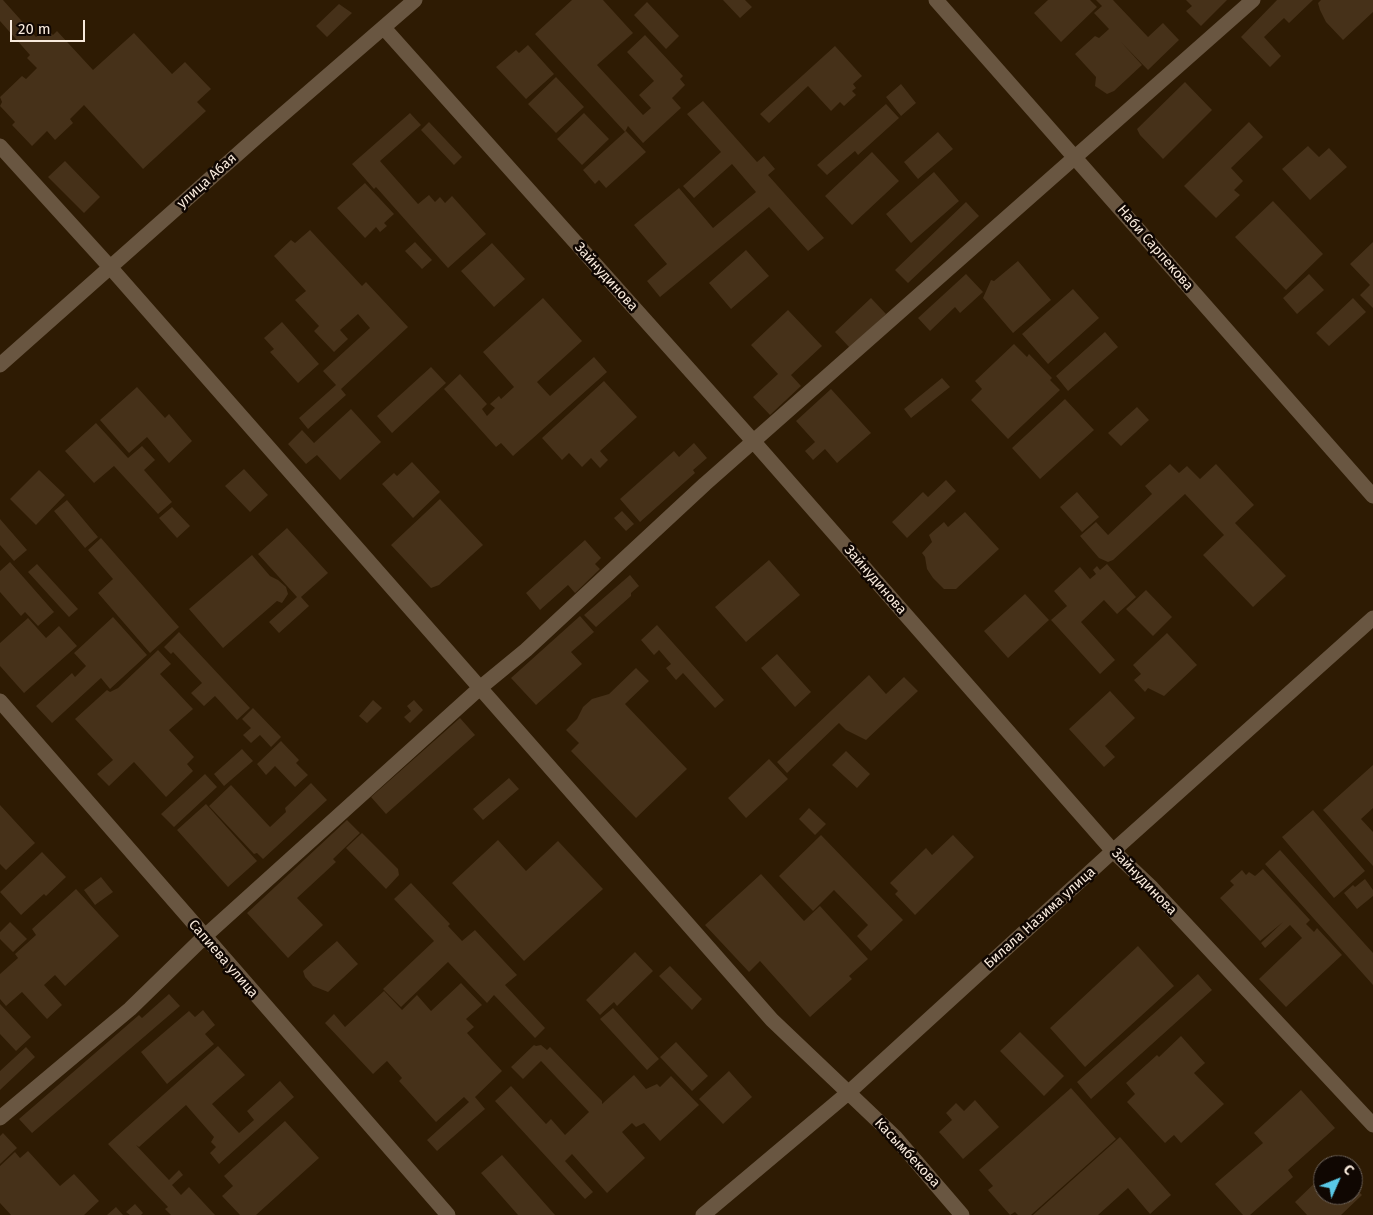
<!DOCTYPE html>
<meta charset="utf-8">
<style>
body{margin:0}
#map{position:relative;width:1373px;height:1215px;overflow:hidden;background:#2e1b03;font-family:"Fira Sans",sans-serif}
canvas{display:block}
.north{position:absolute;left:1313px;top:1155px;width:50px;height:50px;box-sizing:border-box;background:#100702;border:1px solid #6d6259;border-radius:50%;rotate:46deg;font-size:14px;font-weight:700;line-height:20px;text-align:center;color:#f8eadc}
.north::after{content:'';display:block;margin:auto;width:18px;height:22px;background:#5ac8e6;clip-path:polygon(50% 0,100% 100%,50% 72%,0 100%)}
.scale{position:absolute;left:10px;top:20px;width:75px;height:22px;box-sizing:border-box;border:2px solid #f8eadc;border-top:0;padding-left:6px;font-size:15px;line-height:18px;white-space:nowrap;color:#f8eadc;-webkit-text-stroke:4px #100702;paint-order:stroke}
</style>
<div id="map">
<canvas width="1373" height="1215"></canvas>
<div class="north">С</div>
<div class="scale">20 m</div>
</div>
<script>
const g = document.querySelector('canvas').getContext('2d');
g.lineJoin = 'round';
function fillPath(path, color) {
  g.fillStyle = color;
  g.fill(path, 'evenodd');
}
function stroke(path, color, width, dash) {
  g.strokeStyle = color;
  g.lineWidth = width;
  g.lineCap = dash ? 'butt' : 'round';
  g.setLineDash(dash || []);
  g.stroke(path);
}
function drawText(font, color, halo, rows, align = 'center') {
  g.font = font + ' "Fira Sans",sans-serif';
  g.lineWidth = 5;
  g.setLineDash([]);
  g.textBaseline = 'middle';
  g.strokeStyle = halo;
  g.fillStyle = color;
  for (const [text, x, y, turn = 0] of rows) {
    g.save();
    g.translate(x, y);
    g.rotate((+turn || 0) * Math.PI / 180);
    g.textAlign = isNaN(turn) ? turn : align;
    if (halo) g.strokeText(text, 0, 0);
    g.fillText(text, 0, 0);
    g.restore();
  }
}
const building = new Path2D(`
 M0 0H3L36 37 46 28 53 35 57 31 93 70 134 33 172 74 185 62 211 89 197 102 206 111 143 169 84 105 70 119 73 123 55 140 47 131 32 146 12 125 15 122 0 106 2 102 0 97 22 76 26 79 37 68 27 58 30 55 0 21Z
 M572 0H603L633 33 597 65 643 115 651 108 639 95 654 81 627 52 645 35 683 76 680 79 685 85 672 98 681 108 643 143 628 126 625 132 535 34Z
 M723 0H745L752 7 740 18Z
 M1048 0H1090L1097 7 1061 42 1034 13Z
 M1096 0H1113L1148 37 1163 23 1179 40 1148 70 1121 42 1142 65 1114 91 1107 94 1095 86 1096 77 1075 54 1095 36 1099 38 1109 29 1094 13 1102 6Z
 M1186 0H1227L1201 26 1186 11 1192 6Z
 M1277 0H1313L1289 23 1284 18 1264 37 1281 56 1270 67 1241 37Z
 M1321 0H1373V12L1343 40 1326 22 1320 10 1318 3Z
 M647 2 679 36 666 49 634 15Z
 M339 4 352 13 327 37 316 26Z
 M528 45 554 74 526 99 496 67 516 50 519 53Z
 M835 46 862 76 853 84 856 88 852 91 856 95 844 106 840 102 831 111 808 86 769 123 760 114Z
 M556 77 584 107 556 133 528 104Z
 M1185 82 1212 110 1163 159 1140 135 1137 129Z
 M901 84 916 103 901 116 886 97Z
 M703 101 757 162 764 156 775 169 768 175 824 238 808 251 769 207 660 297 647 281 667 264 634 225 679 188 713 228 756 192 732 164 694 198 683 186 721 152 687 114Z
 M886 104 899 118 858 155 855 151 827 175 817 165Z
 M410 113 421 125 380 161 418 204 429 195 435 202 440 197 445 203 452 196 486 234 448 268 376 187 374 189 352 164Z
 M584 113 609 139 582 165 557 139Z
 M429 122 462 157 454 165 421 130Z
 M1249 122 1263 137 1231 168 1243 181 1234 190 1240 195 1216 218 1184 186Z
 M626 131 646 152 606 188 599 180 595 184 583 170Z
 M938 132 953 149 918 179 904 162Z
 M1308 146 1319 157 1329 148 1347 167 1310 200 1282 169Z
 M872 152 899 181 852 225 825 196Z
 M65 161 100 197 84 213 48 177Z
 M934 172 959 201 911 243 886 214Z
 M365 183 394 214 384 223 387 226 380 232 376 227 365 238 337 208Z
 M1273 201 1323 254 1286 290 1235 237Z
 M966 202 979 216 908 283 895 270Z
 M310 230 362 286 366 282 408 327 341 389 346 395 308 429 299 418 336 385 323 371 370 328 358 314 340 330 348 339 334 352 314 331 319 326 295 300 306 291 274 256 291 240 295 243Z
 M415 242 432 260 422 269 405 251Z
 M1373 242V308L1360 295 1370 285 1350 264Z
 M492 243 525 279 494 307 461 271Z
 M746 250 769 276 731 309 709 283Z
 M1018 261 1051 300 1013 333 983 298 991 280 994 281Z
 M966 274 983 292 960 313 955 307 930 331 918 318Z
 M1309 274 1324 290 1297 314 1283 298Z
 M1073 289 1099 318 1048 364 1022 334Z
 M543 298 582 341 537 382 550 396 594 357 607 372 513 456 501 443 496 447 444 389 460 374 487 404 482 409 487 416 495 408 490 404 499 396 501 399 514 387 483 352Z
 M871 298 886 314 850 348 835 332Z
 M1353 298 1366 312 1329 346 1316 333Z
 M788 310 822 346 791 375 801 386 770 415 753 397 778 374 751 345Z
 M282 322 319 364 298 383 270 352 274 349 264 338Z
 M1105 332 1118 347 1068 391 1056 376Z
 M1014 344 1027 357 1029 354 1052 378 1050 380 1060 390 1008 439 971 400 982 389 975 381Z
 M431 367 446 383 392 433 377 416Z
 M942 378 950 387 911 418 904 409Z
 M604 381 637 417 600 451 608 460 600 468 591 458 582 467 569 453 562 460 542 438Z
 M137 387 165 418 169 414 192 441 169 463 147 437 129 453 100 420Z
 M831 389 871 433 837 463 825 449 813 460 805 451 815 442 796 421Z
 M1065 399 1094 430 1040 479 1012 448Z
 M1137 407 1149 420 1121 446 1108 433Z
 M351 409 381 442 340 480 317 455 306 464 288 444 302 430 314 443Z
 M96 423 128 458 142 446 155 460 144 470 172 502 158 514 114 466 94 483 65 451Z
 M694 443 707 458 693 470 695 473 640 522 620 499 674 451 679 457Z
 M412 462 440 492 413 518 382 484 394 473 397 476Z
 M1170 464 1179 473 1187 466 1200 479 1216 464 1254 505 1235 523 1286 576 1253 607 1203 555 1224 535 1185 494 1113 560 1108 562 1099 558 1080 536 1096 522 1108 535 1152 494 1145 486Z
 M244 469 268 495 250 512 225 486Z
 M39 470 65 495 36 525 10 499Z
 M946 480 956 491 907 538 892 522 923 492 928 497Z
 M1077 492 1099 517 1082 532 1060 507Z
 M440 499 483 545 439 585 431 588 391 545Z
 M67 500 98 537 85 548 54 511Z
 M172 507 190 526 177 538 159 518Z
 M622 511 634 524 626 531 614 518Z
 M965 512 999 549 956 589H944L933 578 927 569 925 557 922 553 932 542 929 535 944 522 948 527Z
 M0 519 27 550 14 561 0 545Z
 M287 528 328 573 301 597 309 606 279 633 269 622 297 597 258 554Z
 M101 538 179 627 150 653 98 593 113 579 88 550Z
 M585 540 601 558 595 564 600 569 575 593 568 585 540 610 526 593Z
 M252 555 270 576 278 580 286 587 288 594 282 603 277 601 223 648 189 609Z
 M769 560 800 595 746 642 715 607Z
 M10 562 54 612 38 626 25 612 21 616 0 592V571Z
 M37 564 78 609 69 617 28 572Z
 M1107 564 1136 597 1117 614 1104 600 1081 622 1115 660 1100 674 1051 620 1067 606 1054 591 1080 567 1090 579 1096 574 1093 570 1097 566 1100 570Z
 M630 575 639 586 631 593V596L596 627 584 615Z
 M1146 590 1172 617 1153 636 1126 609Z
 M1025 594 1049 620 1008 658 984 631Z
 M580 616 594 632 571 652 582 664 536 705 511 678Z
 M113 617 147 655 110 689 101 678 52 723 36 706 72 673 75 677 86 666 74 653Z
 M28 618 46 638 59 626 77 646 24 693 0 666V643Z
 M657 625 724 700 715 708 683 673 676 680 666 668 671 664 659 650 654 655 641 640Z
 M179 632 250 708 237 720 215 696 204 706 191 693 202 683 173 652 171 654 164 647Z
 M1167 633 1197 665 1164 696 1148 688 1145 692 1134 680 1141 674 1133 665Z
 M158 650 171 664 160 674 193 709 169 730 194 757 187 764 193 771 166 797 134 762 109 786 97 774 113 760 75 719 107 690 110 692 118 688Z
 M777 654 811 692 795 707 761 668Z
 M636 668 649 681 625 704 687 769 636 818 571 751 579 743 566 730 577 719 583 707 592 699 609 694Z
 M869 675 886 694 904 677 918 691 866 740 846 730 839 723 787 773 777 762Z
 M1110 691 1135 718 1105 746 1115 757 1104 767 1069 729Z
 M373 700 382 708 367 723 359 716Z
 M414 700 423 710 410 723 404 717 411 711 407 706Z
 M253 708 281 737 271 747 260 735 251 743 243 735 251 728 242 719Z
 M460 718 475 735 386 814 371 797Z
 M281 741 299 760 296 763 308 775 295 787 275 766 266 775 257 764Z
 M242 749 253 761 224 786 214 774Z
 M846 751 870 774 857 788 832 765Z
 M769 759 788 779 746 818 728 798Z
 M1373 765V808L1361 819 1373 832V866L1323 810Z
 M205 774 217 787 174 827 161 814Z
 M509 778 519 789 483 820 473 809Z
 M311 783 327 800 263 859 257 853 254 854 209 806 231 785 270 827 286 812 285 808Z
 M206 804 257 861 228 887 177 830Z
 M0 805 35 843 6 870 0 864Z
 M809 808 826 824 815 835 799 819Z
 M1313 810 1365 871 1334 898 1282 837Z
 M347 820 360 833 333 859 336 862 297 898 323 925 288 958 247 913Z
 M362 833 398 869 399 875 386 889 346 848Z
 M821 835 903 920 871 951 857 936 868 925 834 890 813 911 779 876Z
 M953 835 974 857 915 915 895 894 898 891 890 883 926 848 932 855Z
 M498 840 526 871 558 841 603 889 524 961 452 883Z
 M1280 850 1373 953V985L1265 864Z
 M42 852 66 877 46 896 44 894 21 915 0 892Z
 M1263 869 1310 920 1306 924 1314 932 1317 928 1342 955 1286 1007 1259 979 1302 938 1290 925 1265 948 1261 943 1283 922 1260 941 1220 898 1234 885 1230 881 1242 870 1246 875 1249 872 1255 876Z
 M761 874 804 921 820 906 868 959 849 976 852 979 810 1017 760 961 749 972 705 925Z
 M101 877 113 892 95 905 84 890Z
 M1365 879 1373 890V896L1357 909 1344 893 1353 885 1355 887Z
 M411 883 450 924 448 926 462 941 475 930 517 975 505 985 545 1028 535 1038 494 995 487 1003 448 962 401 1007 383 989 434 941 394 899Z
 M76 889 119 936 65 986 55 975 44 985 62 1005 47 1019 22 992 6 1006 0 999V974L18 958 15 954 36 935 32 929Z
 M10 922 27 939 13 952 0 939V932Z
 M337 941 358 964 328 992 313 986 305 977 303 971Z
 M1138 946 1174 986 1085 1067 1050 1028Z
 M635 952 653 971 617 1006 614 1002 600 1015 586 1000Z
 M670 966 702 999 692 1010 659 976Z
 M1198 974 1212 990 1091 1099 1077 1082Z
 M461 983 482 1005 466 1019 474 1027 467 1033 502 1071 475 1097 485 1109 437 1151 427 1140 469 1102 464 1097 436 1122 399 1081 402 1078 387 1061 373 1074 325 1023 334 1014 345 1027 384 991 402 1010 417 995 431 1011Z
 M169 994 180 1006 32 1133 19 1119 139 1015 142 1018Z
 M0 1004 31 1037 16 1051 0 1034Z
 M613 1008 659 1059 647 1070 600 1019Z
 M203 1010 215 1025 205 1034 214 1044 167 1084 141 1052 189 1011 195 1017Z
 M1020 1032 1064 1076 1044 1096 1000 1051Z
 M1181 1036 1205 1063 1194 1073 1224 1104 1181 1143 1174 1135 1165 1143 1127 1102 1135 1094 1126 1083 1157 1055 1159 1057Z
 M676 1042 708 1076 692 1091 660 1057Z
 M534 1045 536 1046 541 1045 547 1050 550 1047 602 1101V1104L634 1075 646 1089 657 1084 660 1087 671 1076 699 1105 660 1141 644 1123 636 1127 632 1123 622 1132 645 1158 607 1193 572 1154 565 1161 593 1192 585 1199 495 1101 511 1086 546 1124 551 1119 565 1135 589 1112 541 1061 523 1079 511 1067Z
 M218 1046 245 1075 212 1104 239 1133 254 1120 247 1111 280 1081 294 1097 219 1164 210 1153 216 1147 211 1142 214 1137 186 1105 139 1147 136 1145 169 1180 179 1170 183 1175 172 1185 181 1195 189 1187 215 1215H171L165 1209 168 1207 108 1144Z
 M26 1047 35 1057 0 1090V1071Z
 M729 1071 752 1097 723 1124 699 1099Z
 M1071 1088 1116 1139 1031 1215H1018L1015 1212 1010 1215 988 1190 993 1186 979 1170Z
 M1301 1090 1335 1128 1288 1170 1293 1177 1250 1215H1243L1215 1184 1263 1143 1254 1133Z
 M975 1100 999 1127 963 1159 939 1132 952 1120 946 1113 956 1103 964 1111Z
 M285 1121 319 1158 256 1215H240L222 1196 233 1186 224 1176Z
 M3 1133 17 1148 0 1164V1136Z
 M1120 1137 1171 1195 1150 1214 1128 1188 1098 1215H1033Z
 M28 1151 60 1186 74 1174 99 1201 84 1215H11L0 1203V1166L15 1152 20 1158Z
 M502 1155 555 1215H518L481 1173Z
 M1323 1175V1195H1353V1186L1362 1195 1341 1215H1307L1295 1202Z
 M135 1204 143 1213 141 1215H130L126 1212Z
 M116 1207 123 1215H107Z`);
const minor = new Path2D(`
 M936 0 1373 496
 M384 28 754 442 1113 851 1152 888 1373 1125
 M0 146 110 267 772 1020 895 1137 962 1215
 M0 365 258 136 415 0
 M0 701 448 1215
 M0 1118 130 1009 204 937 481 687 526 650 705 484 1253 0
 M703 1215 848 1093 1113 851 1373 618`);
const streetNames = [
 ["улица Абая",207,181,-42],
 ["Наби Сарпекова",1155,248,49],
 ["Зайнудинова",606,277,48],
 ["Зайнудинова",875,580,49],
 ["Зайнудинова",1144,882,46],
 ["Билала Назима улица",1040,918,-42],
 ["Сапиева улица",223,959,49],
 ["Касымбекова",907,1153,47]
];
fillPath(building, '#463119');
stroke(minor, '#695641', 15);
drawText('14px', '#f8eadc', '#100702', streetNames);
</script>
